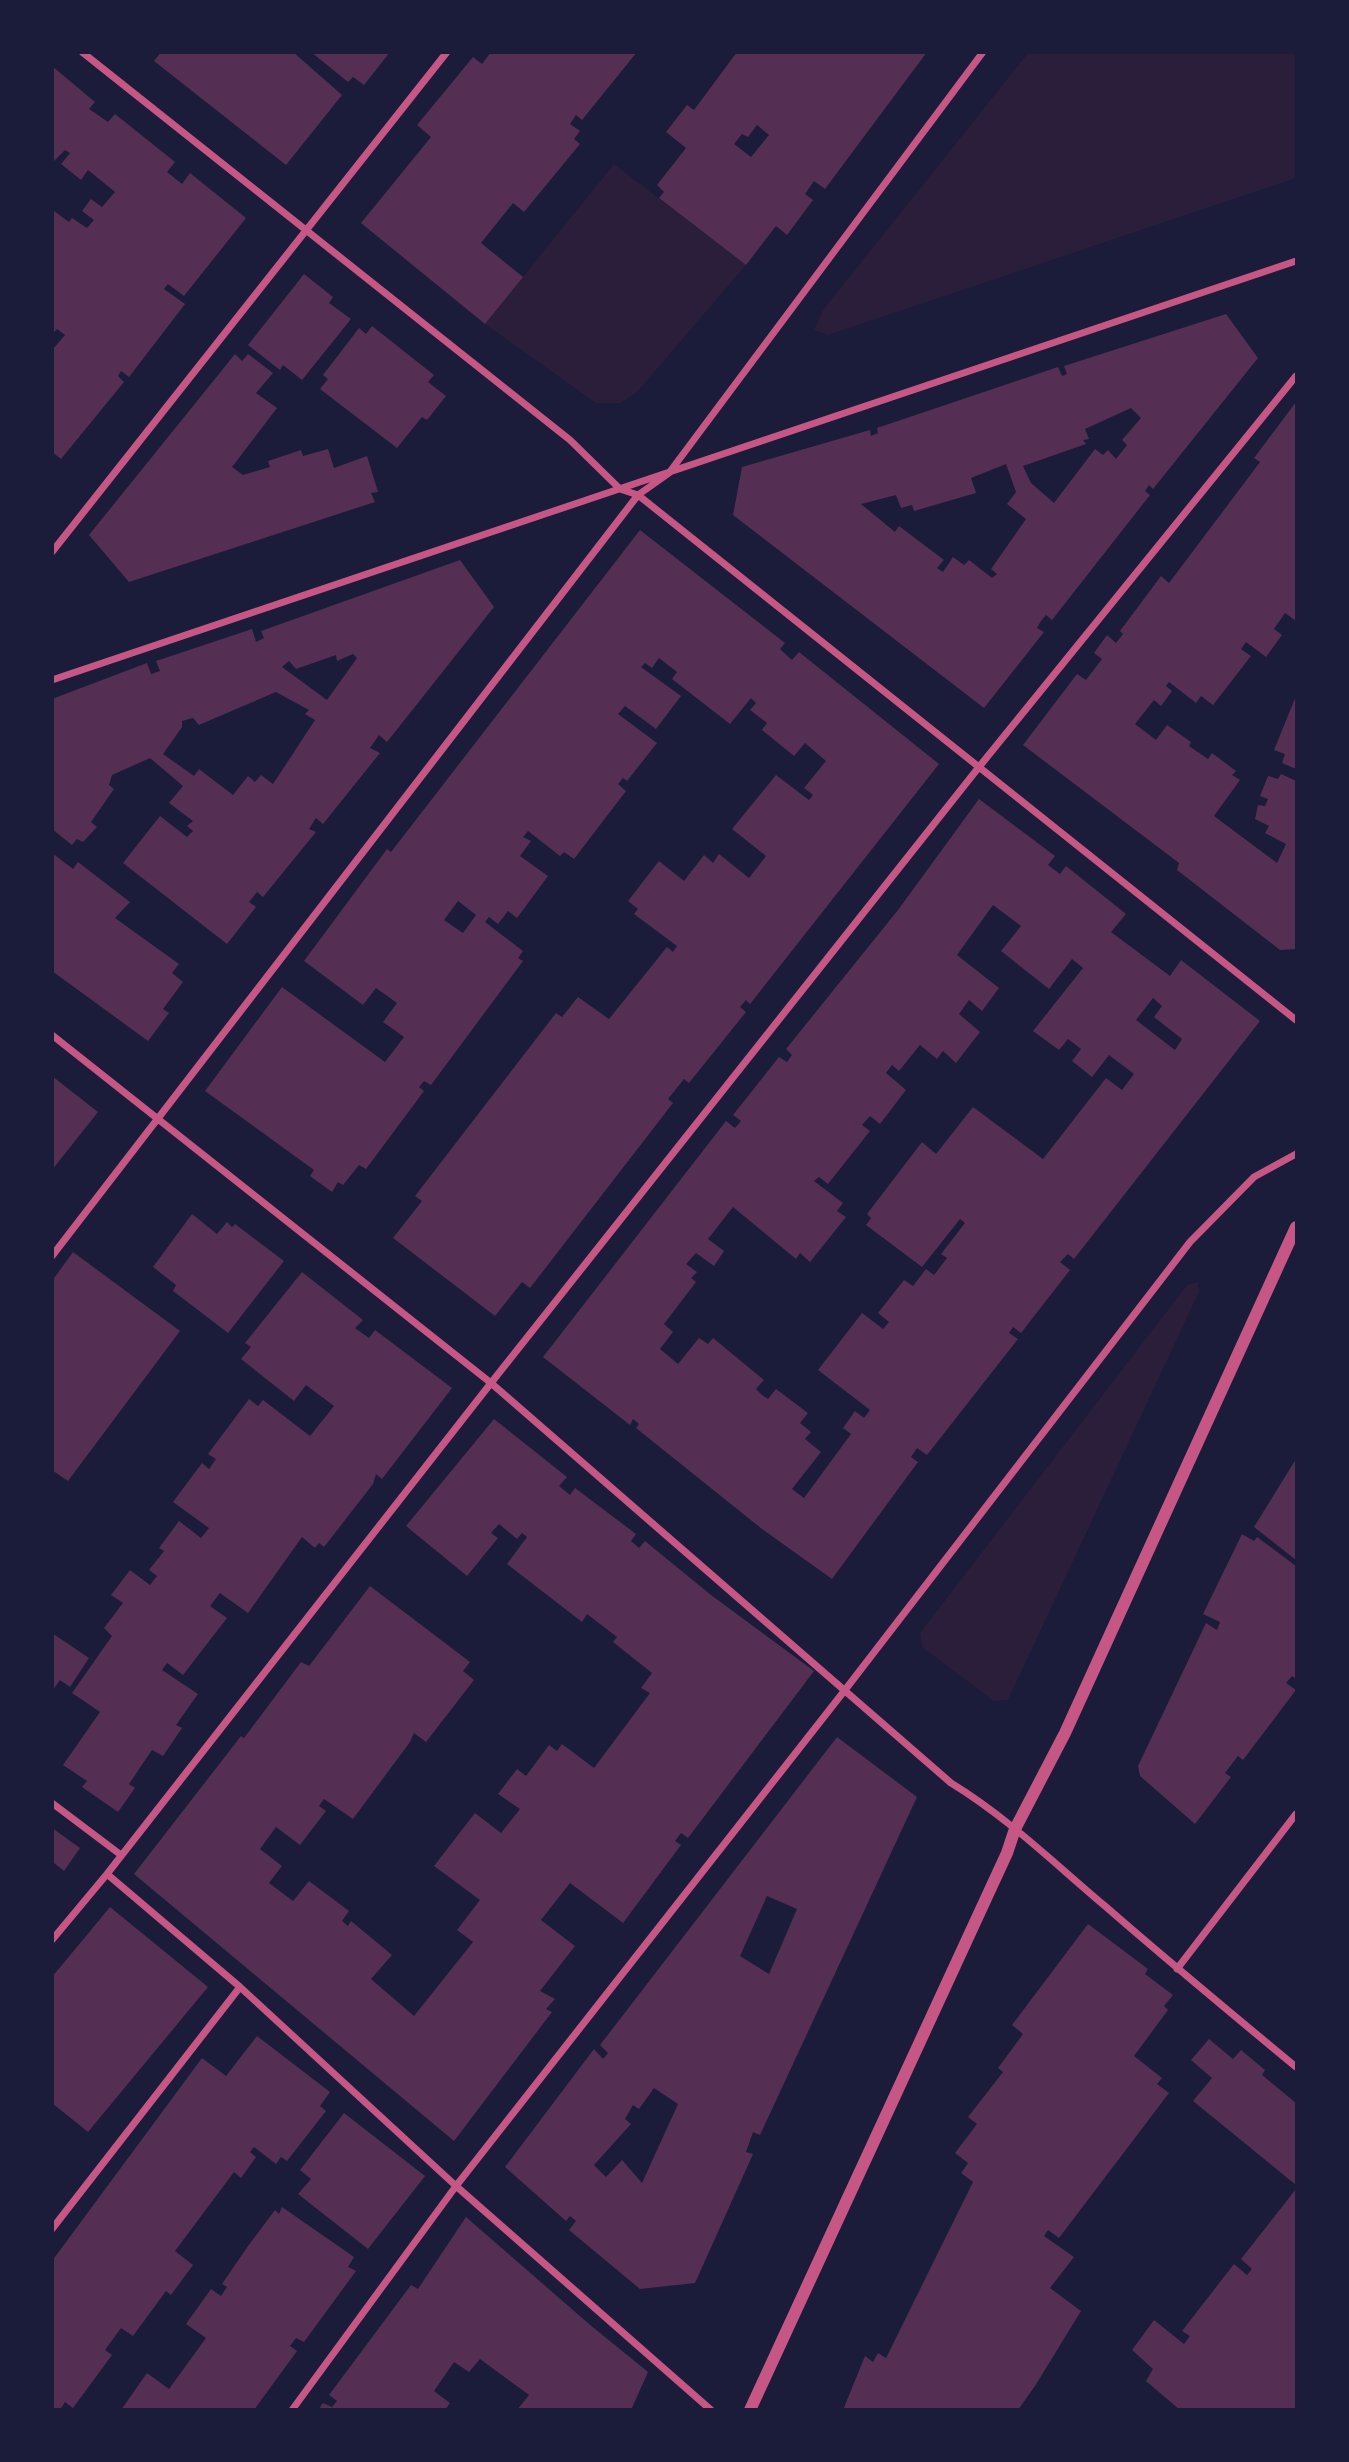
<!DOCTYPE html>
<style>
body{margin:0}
#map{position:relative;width:1349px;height:2462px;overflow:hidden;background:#1b1b3a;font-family:"Noto Sans",sans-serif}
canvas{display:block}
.frame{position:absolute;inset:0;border:54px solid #1b1b3a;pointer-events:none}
</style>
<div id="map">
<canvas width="1349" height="2462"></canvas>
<div class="frame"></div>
</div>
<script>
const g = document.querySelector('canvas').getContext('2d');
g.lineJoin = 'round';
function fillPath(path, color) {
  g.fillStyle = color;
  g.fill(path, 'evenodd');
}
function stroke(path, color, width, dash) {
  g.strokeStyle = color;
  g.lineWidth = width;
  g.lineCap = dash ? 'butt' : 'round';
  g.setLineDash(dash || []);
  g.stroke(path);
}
const green = new Path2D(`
 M1028 53H1296V178L828 335 814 330 823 310Z
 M614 164 746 265 638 391 621 403H596L485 324Z
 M1198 1282 1199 1292 1008 1700 994 1701 922 1647 920 1633 1187 1285Z`);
const building = new Path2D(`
 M161 52H293L342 95 286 165 154 61Z
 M311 52H390L364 85 353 77 348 82Z
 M491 52H637L582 120 576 115 570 124 580 131 574 139 580 144 524 212 513 203 481 243 523 277 485 324 361 223 431 137 417 125 473 57 482 64Z
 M737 52H927L825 189 814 181 805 194 813 200 787 235 776 226 746 265 659 198 664 192 657 185 686 148 666 132 687 105 694 110ZM757 125 769 135 751 157 734 144 742 134 748 137Z
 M52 66 95 102 89 109 108 122 115 114 175 162 167 172 182 184 190 173 246 218 184 296 168 284 164 289 185 304 129 377 121 371 118 376 124 382 61 459 52 452V350L65 335 57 329 52 334V213L54 211 69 222 72 218 87 228 94 220 82 211 91 199 102 207 115 192 88 170 81 180 61 164 70 153 65 150 54 161 52 160Z
 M304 274 333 297 329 303 351 319 302 380 283 365 280 370 248 345Z
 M1226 314 1258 358 1153 489 1149 485 1145 491 1150 495 1052 620 1046 615 1041 621 1037 628 1044 632 984 708 733 515 742 467 870 430 871 436 878 433 877 428 1058 367 1062 376 1067 374 1064 366ZM1131 408 1141 418 1122 440 1127 445 1116 459 1108 450 1103 455 1095 449 1054 503 1031 483 1023 466 1086 444 1083 440 1089 439 1085 429ZM1006 464 1016 492 1007 504 1026 519 991 569 997 574 992 578 969 560 964 565 953 557 943 572 937 568 944 560 899 526 895 532 861 504 896 495 901 508 912 505 914 511 976 493 971 478Z
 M372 326 434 375 428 382 446 396 427 420 422 417 397 448 320 389 328 379 323 375 359 328 366 334Z
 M235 354 242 361 248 354 273 373 256 393 277 408 232 467 243 475 270 467 268 461 301 450 303 456 328 449 334 468 367 456 378 492 371 493 375 502 129 582 89 535Z
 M1296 402V621L1285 613 1274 629 1282 635 1266 657 1246 642 1241 649 1251 656 1213 705 1201 696 1196 703 1169 682 1166 686 1172 691 1161 706 1154 700 1135 724 1156 740 1167 725 1191 742 1189 746 1208 759 1212 753 1236 771 1232 775 1240 780 1214 816 1277 863 1286 844 1265 833 1269 826 1255 819 1258 805 1265 806 1268 799 1260 796 1268 776 1278 779 1281 774 1296 781V949L1280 950 1177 870 1179 863 1023 745 1077 674 1086 680 1102 659 1094 653 1107 635 1116 643 1123 634 1120 631 1161 576 1169 583 1260 462 1254 458Z
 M640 530 785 643 780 649 792 660 799 652 939 764 750 1004 746 1000 740 1007 746 1012 689 1083 684 1079 668 1099 673 1103 530 1288 522 1282 495 1316 393 1238 422 1201 415 1196 556 1013 562 1017 578 997 609 1019 667 947 673 952 677 946 634 914 638 909 628 901 659 861 684 881 704 855 713 863 719 854 749 878 766 856 732 829 776 775 809 800 813 795 804 788 826 761 805 743 794 756 762 730 767 723 750 710 756 703 751 698 730 724 672 679 677 672 659 658 652 668 645 663 641 667 681 696 656 729 625 706 618 714 657 743 627 781 623 778 618 784 626 791 574 859 564 852 560 856 528 831 523 837 531 841 520 856 548 876 517 918 508 911 498 924 489 917 485 922 523 951 518 958 523 961 431 1085 424 1081 419 1087 424 1091 366 1169 359 1165 343 1185 338 1182 332 1192 310 1176 314 1170 205 1091 282 987 385 1062 404 1037 383 1022 397 1003 376 988 363 1005 304 961 387 849 391 852ZM458 901 476 915 463 933 444 920Z
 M460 560 494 607 387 742 379 735 370 748 380 753 323 824 316 818 309 829 316 832 263 897 257 892 249 902 256 907 227 944 123 863 160 816 187 837 193 831 187 826 193 821 169 803 183 786 150 758 112 775 109 785 114 789 91 822 97 827 83 842 77 839 72 845 52 829V699L147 663 151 674 160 671 156 661 252 629 256 642 264 638 261 631ZM353 654 357 658 327 700 282 667 289 661 296 669 336 655 337 661ZM276 692 309 710 305 714 315 720 273 784 261 775 255 782 248 776 233 795 199 769 194 776 163 754 182 727V721L193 718 199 725Z
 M1296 696V769L1282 763 1285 754 1274 750Z
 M979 799 1055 856 1048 865 1060 874 1066 866 1126 914 1111 932 1170 976 1181 960 1260 1021 1074 1259 1068 1254 1060 1262 1070 1270 1021 1333 1013 1327 1009 1333 1018 1339 927 1455 917 1448 911 1457 918 1462 832 1579 762 1529 636 1428 639 1424 633 1419 630 1425 543 1357 726 1121 735 1128 741 1121 733 1115 779 1057 787 1062 792 1055 786 1049 898 910ZM993 905 1021 926 1001 951 1049 989 1072 959 1083 968 1033 1031 1059 1050 1068 1039 1081 1049 1072 1061 1092 1077 1109 1055 1134 1074 1122 1090 1106 1078 1043 1159 973 1107 936 1154 922 1142 867 1214 871 1218 866 1225 922 1267 960 1219 965 1223 941 1254 947 1258 934 1275 926 1269 913 1286 904 1280 878 1313 889 1322 883 1329 862 1313 818 1370 870 1410 864 1418 855 1411 843 1428 851 1434 804 1498 792 1489 821 1452 805 1439 811 1432 800 1423 808 1413 776 1389 768 1399 762 1395 756 1389 764 1380 713 1338 708 1344 699 1338 678 1364 660 1349 673 1332 664 1324 696 1282 691 1278 697 1272 686 1264 696 1253 714 1266 724 1251 708 1239 733 1207 796 1259 800 1253 810 1262 846 1217 837 1211 843 1203 814 1181 819 1177 828 1184 870 1131 862 1125 870 1116 880 1124 906 1090 886 1073 892 1065 899 1071 920 1045 937 1059 943 1051 956 1063 980 1032 959 1014 969 1000 982 1011 999 988 957 955ZM1153 998 1162 1006 1154 1017 1182 1039 1175 1050 1136 1020Z
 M52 853 73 869 78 862 130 902 115 918 179 964 172 973 183 982 163 1009 169 1013 148 1041 52 971Z
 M52 1076 98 1112 52 1170Z
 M192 1214 217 1234 227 1222 232 1227 235 1224 284 1261 228 1333 173 1291 176 1285 153 1267Z
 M73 1252 180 1331 68 1481 52 1470V1281Z
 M302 1272 363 1320 355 1328 369 1338 375 1330 452 1388 382 1479 376 1474 373 1484 324 1547 319 1543 315 1548 302 1537 248 1613 220 1593 210 1606 227 1618 183 1675 167 1663 162 1670 198 1694 176 1725 182 1728 163 1756 152 1750 129 1784 135 1788 118 1812 82 1787 87 1781 63 1765 100 1712 72 1693 112 1636 104 1628 123 1603 111 1595 130 1570 150 1585 157 1576 149 1570 164 1551 159 1548 179 1521 201 1538 209 1528 173 1502 202 1463 209 1469 216 1459 208 1454 249 1399 258 1406 263 1400 310 1436 334 1406 306 1385 294 1401 241 1359 251 1347 245 1343Z
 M494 1419 567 1477 559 1486 570 1495 575 1488 636 1534 631 1541 639 1548 645 1541 711 1595 814 1671 688 1838 681 1833 675 1841 681 1845 623 1923 570 1883 541 1920 575 1946 540 1991 555 1999 546 2009 552 2012 454 2141 134 1874 241 1736 244 1738 301 1662 309 1666 370 1586 470 1662 463 1671 474 1680 426 1742 414 1733 410 1742 353 1819 324 1799 319 1806 326 1811 300 1845 276 1827 260 1849 282 1866 269 1883 293 1901 309 1881 349 1911 342 1921 348 1926 351 1921 392 1955 371 1979 414 2016 473 1942 457 1930 480 1900 434 1866 475 1813 501 1833 520 1809 498 1794 517 1769 526 1776 549 1745 557 1751 562 1744 594 1768 650 1693 641 1688 652 1673 613 1642 617 1637 587 1614 582 1622 507 1564 527 1537 522 1533 517 1539 499 1524 491 1533 498 1538 467 1576 406 1526Z
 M1296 1459V1560L1254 1527Z
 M1242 1534 1254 1541 1257 1537 1296 1566V1679L1292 1676 1286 1683 1296 1690 1243 1760 1238 1756 1225 1773 1231 1777 1195 1824 1140 1776 1138 1766 1206 1623 1217 1630 1220 1622 1203 1614Z
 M52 1633 89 1658 70 1687 60 1680 52 1691Z
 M837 1737 917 1797 760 2135 753 2132 746 2152 753 2154 695 2283 640 2289 569 2230 576 2221 570 2216 566 2221 505 2167 594 2049 603 2059 608 2053 600 2045ZM767 1896 797 1909 769 1974 740 1956ZM654 2088 678 2104 642 2183 622 2160 606 2177 594 2165 631 2124 625 2119 633 2105 639 2109Z
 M52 1828 80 1848 64 1871 54 1863 52 1866Z
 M110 1907 208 1987 88 2132 52 2103V1977Z
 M1088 1924 1148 1969 1145 1974 1173 1995 1164 2006 1168 2010 1134 2056 1162 2078 1157 2084 1169 2093 1059 2238 1048 2230 1044 2236 1074 2257 1050 2288 1081 2311 1035 2386 1018 2410H843L865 2356 873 2362 878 2353 886 2358 973 2182 961 2173 968 2163 955 2153 977 2124 968 2117 1003 2072 998 2068 1023 2034 1012 2025Z
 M257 2036 330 2092 320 2106 326 2111 287 2161 281 2157 276 2164 254 2147 250 2152 256 2157 241 2178 234 2172 175 2251 193 2265 171 2295 166 2291 133 2336 121 2328 105 2350 112 2355 73 2408 65 2402 60 2410H52V2261L202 2058 226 2076Z
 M1209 2039 1233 2059 1241 2050 1265 2070 1262 2075 1296 2103V2185L1193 2101 1212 2078 1191 2060Z
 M344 2113 425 2176 368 2249 298 2194 311 2179 300 2170Z
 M1296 2189V2410H1180L1146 2381 1153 2369 1132 2350 1154 2320 1184 2344 1190 2336 1182 2331 1234 2264 1247 2275 1252 2269 1241 2259Z
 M282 2207 354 2257 348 2267 356 2271 304 2342 296 2338 290 2346 297 2351 254 2410H121L147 2373 169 2389 206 2338 186 2324 211 2289 221 2296 227 2287 222 2284 248 2246 275 2210 279 2214Z
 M466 2217 589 2324 648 2372 631 2410H517L529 2395 480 2359 469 2372 454 2362 434 2391 450 2403 445 2410H318L323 2403 332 2407 337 2401 329 2395 411 2285 418 2289Z`);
const minor = new Path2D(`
 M82 52 570 440 620 489 638 495 1296 1020
 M52 552 447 52
 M52 680 1296 261
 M52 1035 491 1383 951 1783C1007 1817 1055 1864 1105 1906 1168 1961 1232 2014 1296 2067
 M52 1256 638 495 669 473 983 52
 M52 1803 121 1855
 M107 1874 240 1987 456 2186 711 2410
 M52 1940 107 1874 491 1383 979 767 1296 376
 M1177 1969 1296 1814
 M52 2229 240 1987
 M292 2410 456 2186 845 1690 1190 1242 1254 1177 1296 1154`);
const tertiary = new Path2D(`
 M750 2410 1007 1853 1015 1829 1065 1733 1296 1227`);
fillPath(green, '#2a1e3b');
fillPath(building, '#542f53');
stroke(minor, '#c65784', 7);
stroke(tertiary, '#c65784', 12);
</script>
